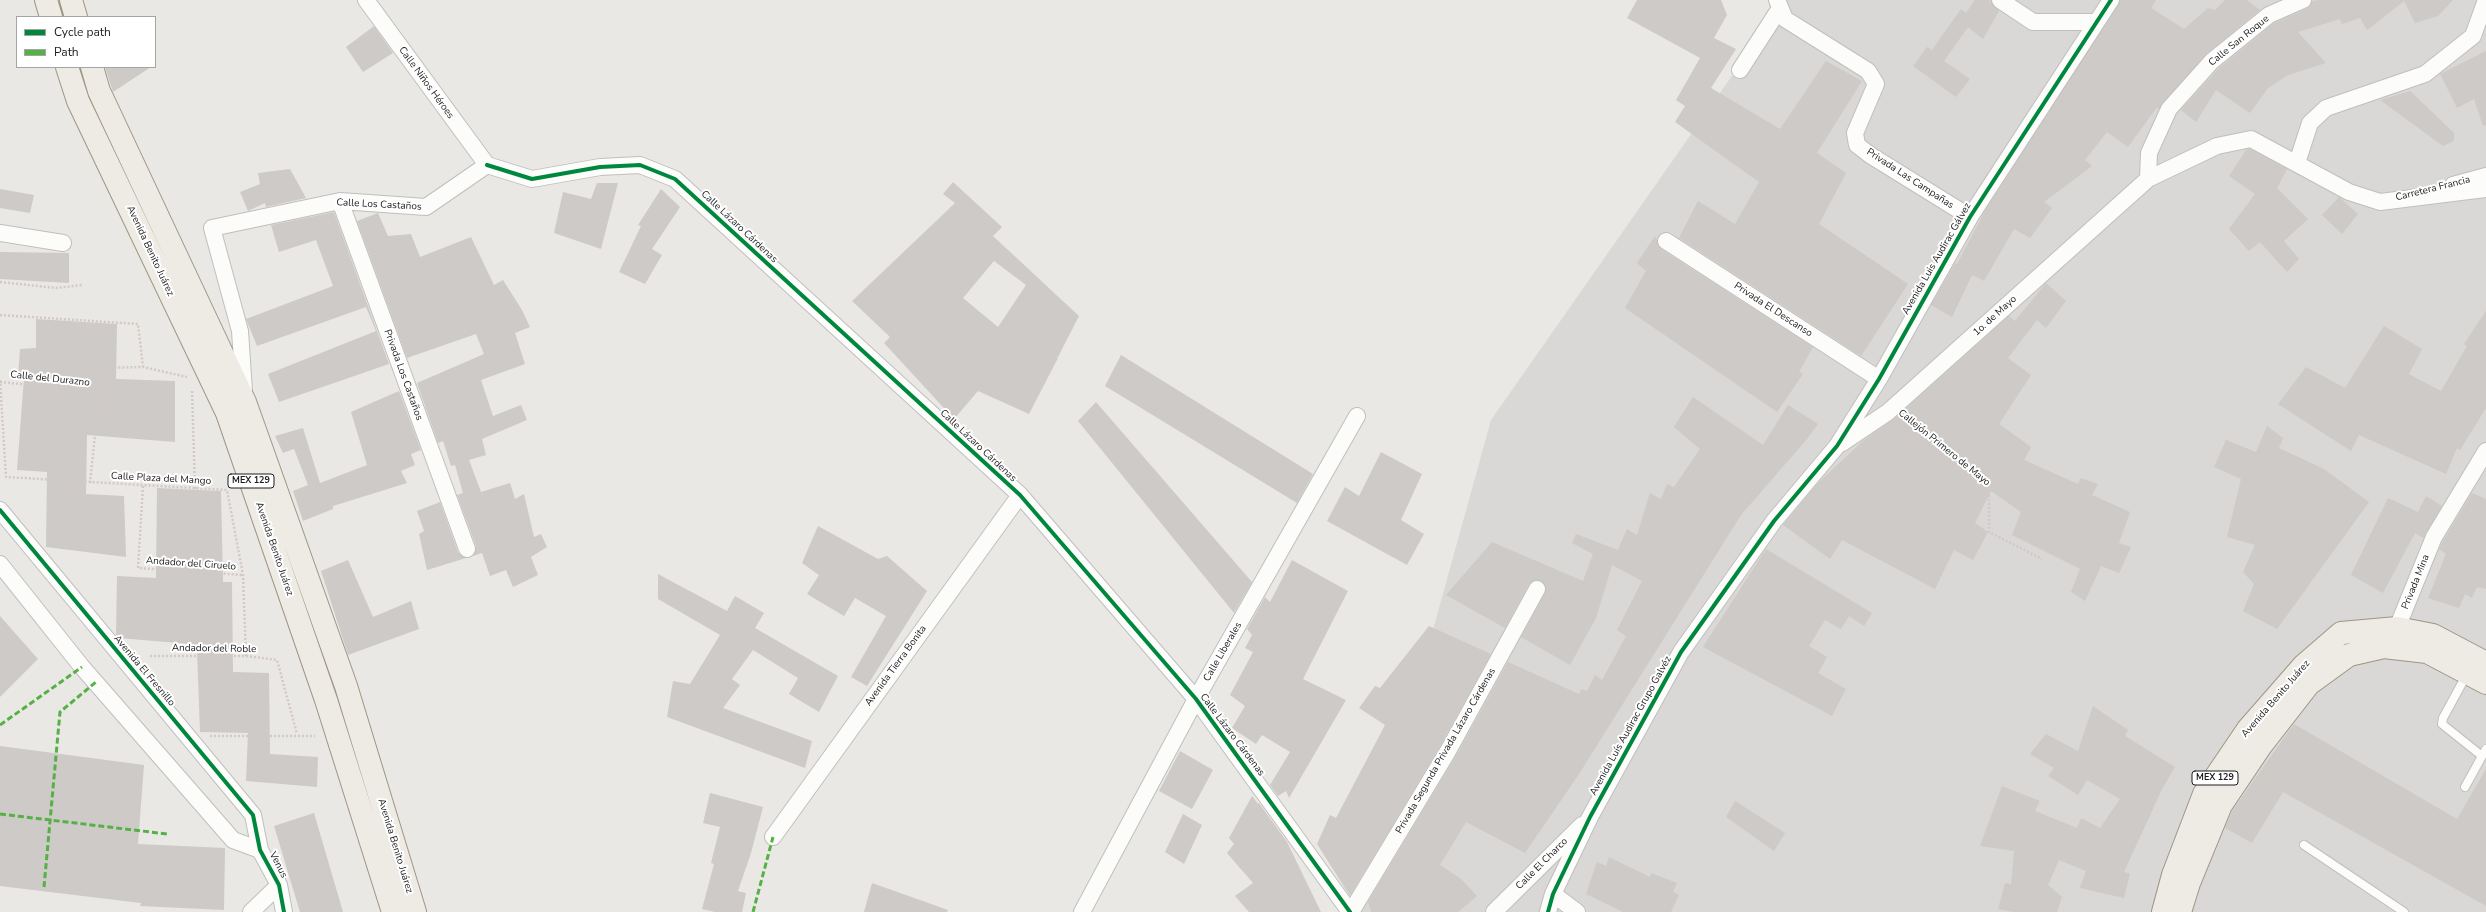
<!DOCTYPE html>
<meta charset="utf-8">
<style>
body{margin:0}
#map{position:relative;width:2486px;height:912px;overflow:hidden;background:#eae8e4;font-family:"Nunito Sans",sans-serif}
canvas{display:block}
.legend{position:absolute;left:16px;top:16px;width:140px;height:52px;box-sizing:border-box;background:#fff;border:1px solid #a4a4a4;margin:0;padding:5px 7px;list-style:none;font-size:12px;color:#1c1c1c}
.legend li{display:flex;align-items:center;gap:8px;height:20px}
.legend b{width:20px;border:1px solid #a4a4a4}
</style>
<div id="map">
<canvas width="2486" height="912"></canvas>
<ul class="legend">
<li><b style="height:5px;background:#00873e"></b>Cycle path</li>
<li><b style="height:5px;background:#55b145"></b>Path</li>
</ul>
</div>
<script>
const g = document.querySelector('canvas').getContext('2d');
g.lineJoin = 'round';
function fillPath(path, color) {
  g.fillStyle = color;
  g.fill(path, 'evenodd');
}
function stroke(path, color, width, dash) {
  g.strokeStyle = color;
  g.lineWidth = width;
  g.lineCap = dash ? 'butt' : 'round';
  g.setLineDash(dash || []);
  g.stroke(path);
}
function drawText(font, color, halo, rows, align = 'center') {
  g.font = font + ' "Nunito Sans",sans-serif';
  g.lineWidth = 4;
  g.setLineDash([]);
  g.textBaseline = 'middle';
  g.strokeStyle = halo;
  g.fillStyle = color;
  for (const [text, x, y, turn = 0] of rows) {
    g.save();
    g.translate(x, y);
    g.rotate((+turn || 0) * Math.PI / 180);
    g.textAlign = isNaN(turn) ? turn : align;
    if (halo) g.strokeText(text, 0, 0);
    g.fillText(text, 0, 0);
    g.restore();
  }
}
const residential = new Path2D(`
 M1785 0H2486V912H1355L1491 420Z`);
const building = new Path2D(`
 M1637 0H1721L1727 15 1714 38 1736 49 1711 88 1780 129 1826 61 1862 81 1817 153 1846 173 1819 224 1908 284 1861 356 1679 238 1698 201 1735 224 1759 182 1675 122 1685 106 1676 100 1700 58 1627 18Z
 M1975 0H1989L1999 11 1983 39 1968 27 1944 61 1970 79 1956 97 1913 66 1927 47 1932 50 1961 9 1966 13Z
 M2120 0H2156L2151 8 2184 29 2208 8 2215 10 2225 0H2247L2260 10 2205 55 2159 109 2157 107 2128 147 2107 132 2085 160 2092 166 2044 202 2052 208 2030 238 2014 229 1984 281 1972 275 1952 317 1931 305 1955 263 1957 264 1985 211Z
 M2320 0H2453L2438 16 2415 23 2404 1 2367 30 2360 18 2342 24 2340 19 2298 32 2326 63 2288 75 2268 88 2250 113 2216 90 2196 122 2181 110 2219 68 2274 23 2307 9 2312 1Z
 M374 26 393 53 363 72 346 47Z
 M2486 51V125L2483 126 2474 99 2457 108 2440 74Z
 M105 67H151L113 92Z
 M2410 91 2454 133V141L2443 146 2380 100Z
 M2250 149 2287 169 2277 188 2308 219 2284 241 2299 259 2287 272 2260 242 2249 251 2229 229 2255 194 2229 176 2246 150Z
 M290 169 306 198 266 207 265 203 248 211 240 192 260 184 258 173Z
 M953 182 1002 227 993 236 1079 316 1058 357 1056 356 1058 358 1029 414 978 391 954 419 884 343 890 337 852 301 955 203 943 194ZM994 261 1026 285 998 327 963 298Z
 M597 183H618L601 249 554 233 563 192 591 199Z
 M0 189 34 195 30 213 0 208Z
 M661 189 680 207 652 249 662 255 645 284 619 272 641 226 638 225Z
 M2339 197 2358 214 2342 234 2322 215Z
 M334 212 389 364 279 402 268 374 376 331 366 307 257 346 248 324 246 319 333 286 316 240 279 252 271 225Z
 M378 213 388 236 411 234 420 257 471 237 494 285 503 280 522 310 530 327 515 333 525 364 481 380 493 416 521 405 527 420 482 439 486 455 469 460 481 492 510 483 515 499 524 494 534 537 541 534 547 547 531 557 538 575 513 587 506 570 490 576 482 553 473 556 476 546 457 495 463 493 455 465 451 466 443 441 438 443 417 383 484 354 476 334 407 358 357 221Z
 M1655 236 1661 249 1813 347 1799 372 1803 374 1777 412 1625 308 1646 271 1637 263Z
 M0 252 69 253V283L0 279Z
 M2046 283 2066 301 2046 328 2037 320 2008 358 2031 375 1999 424 2031 447 2024 460 2078 484 2081 478 2098 484 2092 495 2130 512 2119 543 2131 547 2119 573 2101 566 2085 601 2071 592 2080 569 2012 535 2021 512 1991 491 1975 523 1988 532 1973 560 1954 550 1935 589 1842 540 1830 559 1783 525 1817 484 1864 440 1894 419 2009 316 2015 321Z
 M2486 311V408L2460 450 2457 448 2446 474 2359 435 2351 451 2278 404 2306 367 2345 388 2384 326 2422 349 2409 374 2441 391 2467 346 2464 344Z
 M36 319 117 324 116 379 175 381V442L87 435 86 494 124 496 126 557 46 547 47 472 17 470 24 378 18 377 20 349 36 348Z
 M1121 355 1313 474 1297 503 1105 386Z
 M399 391 421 450 411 454 415 465 401 471 407 483 333 506V509L303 521 293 491 308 485 294 449 283 453 275 436 303 428 320 483 367 465 351 412Z
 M1693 397 1763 445 1788 405 1818 424 1807 439 1741 515 1579 774 1525 853 1466 822 1440 865 1461 879 1477 896 1458 912H1371L1368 902 1456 756 1508 662 1579 694 1582 689 1587 691 1595 675 1602 680 1626 636 1617 630 1642 581 1612 565 1596 618 1570 665 1521 637 1545 593 1546 588 1542 581 1536 580 1529 584 1505 628 1446 595 1492 542 1583 581 1593 554 1572 543 1576 534 1618 550 1627 529 1637 535 1650 493 1661 499 1667 484 1674 487 1700 449 1674 427Z
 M1096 402 1252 582 1234 613 1078 421Z
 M2267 426 2283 438 2279 448 2324 469 2369 502 2277 629 2243 611 2254 584 2243 572 2255 545 2227 537 2241 479 2214 467 2226 440 2256 452Z
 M1381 452 1422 474 1401 520 1424 534 1407 565 1327 521 1345 487 1359 496Z
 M157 488 221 491 223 582H232L233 672 269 673 270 754 318 757 317 787 246 781 248 733 200 732 197 651 190 650V644L119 638 116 635 117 576 156 578Z
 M2472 493 2486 499V589L2477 587 2472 598 2465 594 2459 608 2428 598 2446 554 2439 549 2443 541Z
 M2426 496 2442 506 2423 538 2415 533 2383 593 2351 575 2388 498 2418 512Z
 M440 502 458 552 466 558 427 570 419 534 424 531 417 511Z
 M818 526 878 559 887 556 927 591 867 686 851 677 886 616 855 598 844 616 807 594 819 575 802 563Z
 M1766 549 1872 613 1864 626 1849 616 1841 629 1825 620 1809 646 1827 657 1818 673 1846 689 1832 716 1703 647Z
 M348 560 373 617 411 601 419 629 348 655 321 571Z
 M1292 560 1348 591 1303 679 1346 700 1289 798 1286 791 1278 796 1270 785 1290 752 1262 735 1256 744 1232 728 1245 706 1230 695 1253 652 1245 648 1252 635 1247 629 1265 597 1270 602Z
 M658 574 727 611 735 596 764 613 755 628 838 676 819 712 789 694 798 678 753 650 732 679 740 685 723 708 812 741 805 768 667 717 673 681 690 684 720 635 658 599Z
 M0 616 38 659 0 697Z
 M1429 626 1491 654 1440 746 1350 896 1317 844 1330 815 1336 818 1385 725 1359 708 1375 686 1380 688Z
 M2093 706 2128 730 2125 736 2175 767 2162 789 2124 872 2130 874 2124 898 2080 888 2086 871 2059 860 2048 885 2062 897 2057 912H2014L1998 909 2005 883 2011 884 2014 851 1980 846 2002 786 2040 801 2035 811 2077 828 2081 818 2100 828 2120 799 2087 780 2078 795 2048 776 2054 768 2030 754 2046 734 2078 751Z
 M2294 724 2457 819 2486 769V906L2283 792 2252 843 2225 828 2232 811Z
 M0 746 144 765 138 844 225 848 224 910 140 906 141 903 0 886Z
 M1180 751 1213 770 1192 809 1159 791Z
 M710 793 763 807 751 853 738 891 746 893 742 912H715L702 909 714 864 711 863 720 827 703 823Z
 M1252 796 1258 804 1259 803 1287 842 1321 912H1249L1235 896 1253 883 1227 853 1234 844 1229 838Z
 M1735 801 1785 833 1774 851 1726 817Z
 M314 813 343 912H300L274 826Z
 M1183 814 1202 825 1184 864 1165 852Z
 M1609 857 1650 877 1651 873 1677 883 1673 892 1679 895 1671 912H1623L1586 894 1597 862 1606 866Z
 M872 883 948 910 947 912H864Z`);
const path = new Path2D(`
 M0 282 56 288 82 285
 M0 315 138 324 143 367
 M0 380 6 477 227 490 243 575 246 656
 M0 382 99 392
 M192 391 195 489
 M1902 424 1989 495V532L2042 559
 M90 483 102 368 143 367 187 377
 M143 486 138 568 243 575
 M150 656H246L277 660 297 734
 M210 736H315`);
const service = new Path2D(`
 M2467 674 2443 718 2442 724 2482 756
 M2465 787 2486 749
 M2304 845 2404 912`);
const minor = new Path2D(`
 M366 0 487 165
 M1777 0 1785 19 1868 71 1876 84 1855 133 1857 145 1870 155 1970 217
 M2000 0 2033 22H2095
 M1740 70 1780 8
 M2297 163 2310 123 2326 108 2425 74 2473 36 2486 0
 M487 165 532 179 600 167 640 165 675 179 1020 495 1196 699 1350 912
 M2148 179 2149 153 2169 109 2212 61 2269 15 2303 0
 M2453 185 2486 176
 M340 201 467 549
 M0 233 63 243
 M1666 241 1879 379
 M244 391 240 331 212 228 340 201 426 207 487 165
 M1842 443 1888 412 2148 179 2217 146 2251 139 2349 192 2380 202 2486 189
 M0 510 253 815 260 850 279 885 284 912
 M0 564 82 667 233 840 260 850
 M2397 628 2434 537 2486 451
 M773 837 1020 495
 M1553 894 1577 912
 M251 912 279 885
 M1082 912 1196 699 1357 416
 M1351 912 1448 751 1537 589
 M1494 912 1582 825
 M1548 912 1553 894 1590 817 1681 652 1774 521 1837 446 1879 379 1970 217 2111 0`);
const primary = new Path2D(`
 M46 0 51 17
 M71 0 76 17
 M67 67 78 101 227 413 326 700 393 912
 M92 67 99 91 245 402 346 686 415 912
 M2163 912 2173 875 2204 794 2248 729 2304 665 2341 633 2397 628 2433 635 2486 663
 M2180 912 2189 883 2221 805 2260 747 2309 684 2349 655 2384 647 2427 652 2486 683`);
const quiet = new Path2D(`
 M0 725 82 667
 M0 814 167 834
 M44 887 60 712 96 682
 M753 912 773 837`);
const cycleway = new Path2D(`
 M487 165 532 179 600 167 640 165 675 179 1020 495 1196 699 1350 912
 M0 510 253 815 260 850 279 885 284 912
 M1548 912 1553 894 1590 817 1681 652 1774 521 1837 446 1879 379 1970 217 2111 0`);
const shields = [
 [251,481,46],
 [2215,778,46]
];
const shieldNames = [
 ["MEX 129",251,481],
 ["MEX 129",2215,778]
];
const streetNames = [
 ["Calle San Roque",2239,41,-39],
 ["Calle Niños Héroes",426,83,54],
 ["Privada Las Campañas",1910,179,33],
 ["Carretera Francia",2433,189,-14],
 ["Calle Los Castaños",379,205,3],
 ["Calle Lázaro Cárdenas",739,227,43],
 ["Avenida Benito Juárez",150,251,65],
 ["Avenida Luis Audirac Gálvez",1937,259,-60],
 ["Privada El Descanso",1773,310,33],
 ["1o. de Mayo",1995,316,-42],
 ["Privada Los Castaños",403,375,70],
 ["Calle del Durazno",50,379,6],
 ["Calle Lázaro Cárdenas",978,446,43],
 ["Callejón Primero de Mayo",1944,448,39],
 ["Calle Plaza del Mango",161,479,3],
 ["Avenida Benito Juárez",274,549,71],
 ["Andador del Ciruelo",191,564,4],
 ["Privada Mina",2416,582,-68],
 ["Andador del Roble",214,649,1],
 ["Calle Liberales",1223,652,-60],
 ["Avenida Tierra Bonita",896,666,-54],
 ["Avenida El Fresnillo",144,671,50],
 ["Avenida Benito Juárez",2276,699,-49],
 ["Avenida Luís Audirac Grupo Galvéz",1631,726,-61],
 ["Calle Lázaro Cárdenas",1232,735,53],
 ["Privada Segunda Privada Lázaro Cárdenas",1446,751,-60],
 ["Avenida Benito Juárez",395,846,73],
 ["Calle El Charco",1542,864,-45],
 ["Venus",278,865,63]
];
fillPath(residential, '#d9d8d6');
fillPath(building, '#cdcac7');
stroke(service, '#c0bfbd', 10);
stroke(minor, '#c0bfbd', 18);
stroke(primary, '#9d9684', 24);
stroke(path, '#d4c8c6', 2.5, [2, 2]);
stroke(service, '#fcfcfb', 8);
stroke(minor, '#fcfcfb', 16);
stroke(primary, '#eeebe4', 22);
stroke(quiet, '#55b145', 3, [6, 3]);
stroke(cycleway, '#00873e', 4);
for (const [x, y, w] of shields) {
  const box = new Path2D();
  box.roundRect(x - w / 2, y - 7, w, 14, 3);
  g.fillStyle = '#fff';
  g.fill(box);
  stroke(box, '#1c1c1c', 1);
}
drawText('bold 9px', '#1c1c1c', null, shieldNames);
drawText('10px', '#1c1c1c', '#fff', streetNames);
</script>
